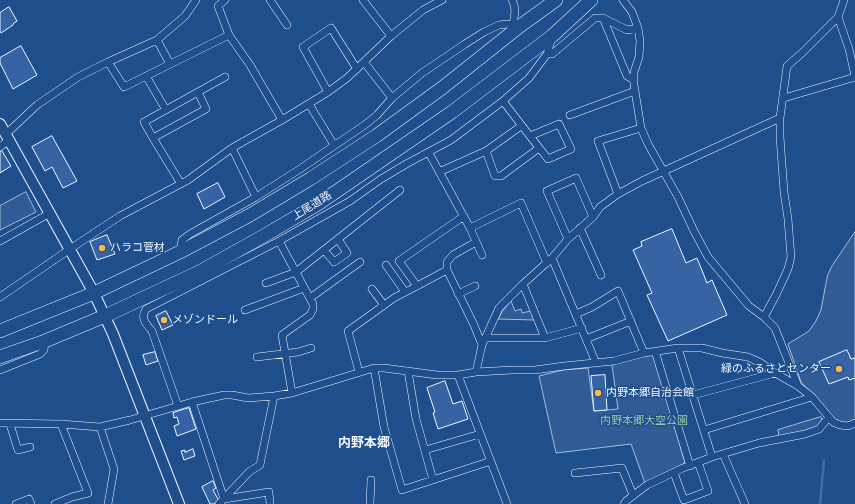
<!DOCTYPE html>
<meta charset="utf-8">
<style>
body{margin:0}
canvas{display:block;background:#1f4e8c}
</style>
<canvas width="855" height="504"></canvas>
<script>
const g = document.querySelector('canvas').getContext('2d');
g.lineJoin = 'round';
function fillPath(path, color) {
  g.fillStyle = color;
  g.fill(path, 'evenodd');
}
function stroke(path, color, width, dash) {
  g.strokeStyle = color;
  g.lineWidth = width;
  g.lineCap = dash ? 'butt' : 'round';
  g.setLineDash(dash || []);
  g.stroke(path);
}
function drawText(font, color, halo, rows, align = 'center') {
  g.font = font + ' "Open Sans","Noto Sans JP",sans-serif';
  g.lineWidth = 3;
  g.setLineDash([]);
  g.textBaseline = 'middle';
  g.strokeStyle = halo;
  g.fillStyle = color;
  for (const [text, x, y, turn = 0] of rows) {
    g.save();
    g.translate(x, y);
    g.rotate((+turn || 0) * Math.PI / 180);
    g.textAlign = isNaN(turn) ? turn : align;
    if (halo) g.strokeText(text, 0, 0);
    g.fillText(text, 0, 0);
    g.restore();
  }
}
const green = new Path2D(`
 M26 192 36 212 0 230V206Z
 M855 232V420L848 423 837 422 801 382 788 344 809 331 816 321 821 310 826 283 828 274 832 266Z
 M511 301 515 311 521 309 522 313 531 311 535 320 498 319 502 312Z
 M654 354 685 463 645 483 631 444 556 453 539 376 563 370 588 368 594 411 618 409 612 365Z
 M821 417 823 422 813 429 779 437 778 430Z`);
const stream = new Path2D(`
 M820 504 824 460`);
const building = new Path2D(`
 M9 7 17 21 13 24V25L1 33 0 31V13Z
 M21 46 37 75 13 89 0 63V58Z
 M52 136 77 181 63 188 52 167 45 171 32 147Z
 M2 151 11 166 0 173V152Z
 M218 183 225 197 204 209 197 194Z
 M672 229 686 263 697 258 707 283 712 280 727 315 668 341 647 295 652 293 633 250 642 246 641 242Z
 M107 235 115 254 97 260 90 242Z
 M166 311 173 325 162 330 156 316Z
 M847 350 851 359 855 358V378L849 380 848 377 829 384 819 362Z
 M155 352 158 361 146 365 143 355Z
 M605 375 607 410 594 411 591 376Z
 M445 381 453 404 462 401 468 419 438 429 433 413 435 412 427 388Z
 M189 408 196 429 177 436 174 426 179 424 177 417 174 418 173 413Z
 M193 449 195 456 184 460 181 451 185 450V452Z
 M213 481 216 488 213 490 219 501 214 504H210L202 487Z`);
const street = new Path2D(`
 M225 0 218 6 229 35 250 65 282 120
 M270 0 287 25
 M363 0 391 36
 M512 0C517 8 514 17 513 25
 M623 0 632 12 638 28 640 41 639 57 634 72V85L641 128 648 144 678 197 694 231 708 257 749 306 764 317 775 328 798 386
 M838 17 849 49 855 76
 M603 18 627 76 634 80
 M157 40 170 64
 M547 54H552L595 18H603L627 30 638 28
 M108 62 124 87 229 35
 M364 62 392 98
 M146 76 166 110
 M328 92 303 47 331 28 357 69
 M784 98 855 77
 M503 101C518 121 533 140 548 159L571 149 559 124 530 136
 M309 104 334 145
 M570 115 635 91
 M6 134 37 105 78 77 108 62 157 40 185 16 196 0
 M153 138 206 109 198 92
 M0 147 9 140
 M232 148 256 197
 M486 151 495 176H501L539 148
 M429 153 470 228 521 203 547 263
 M439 172 486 151 521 126
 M181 184 153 138 144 122 225 77
 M618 194 598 141 641 128
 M470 228 482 255
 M580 228 601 275
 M568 239 547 191 576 178 593 217
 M0 241 50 213
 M279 241 313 304V309L310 315 282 335 292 393
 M324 250 334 262 347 253 338 239
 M180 252 182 240 190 234 256 197 300 169 366 124 377 115 392 98 422 73 465 44 484 32 499 25 507 24 520 26
 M552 258 596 363
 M386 265 405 292
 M447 270V262L453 255 476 242
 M266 283 296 272 400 190
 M523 284 545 338
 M417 286 447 270 474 325 482 345
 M372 289 384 305
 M458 294 475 286
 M0 297 70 249 120 216 188 180 232 148 282 120 328 92 347 78 391 36 423 10 442 0
 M310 298 360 262
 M245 310 304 288
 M576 314 592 307 618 291 644 353
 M764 317 776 295 788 269 791 257 788 219 784 192 780 137V118L787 66 802 53 838 17 844 0
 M485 338H545L582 328
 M586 339 631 321
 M678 348 712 457
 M655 351 690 466
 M257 357 298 352 311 348
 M374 368 384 427 402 490 491 461
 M0 370 40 354 44 350 45 341
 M408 371 416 419 433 480
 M359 372 348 331 394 298 417 286 399 261 464 216
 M476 372 482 345 499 308 523 284 552 258 568 239 593 217 600 207 618 194 642 181 780 118
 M458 375 507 504
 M693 395 775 373
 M192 402 224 499
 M178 406 152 331C146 324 140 318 146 309L279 241 350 201 381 179 408 163 451 140 503 101 529 78 547 54 552 38
 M0 423 61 424 100 427 130 420 192 402 224 395H232L248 398 274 396 292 393 374 368H384L437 375H458L476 372 512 370H535L564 366 614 361 644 353 678 348H702L722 353 748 357 761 363 775 373 798 386 812 397 833 422 840 425 848 426 855 423
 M10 424 18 450 30 447
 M100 427 114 469 108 504
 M704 430 812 397
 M425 450 480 434
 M723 454 745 504
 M575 473 622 468 633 495
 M674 473 684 500 708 491 698 462
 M224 499 269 492 270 504
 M16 504 29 499 31 504
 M55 504 72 497 88 493 61 424
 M219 504 249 472 260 465 274 396
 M370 504 371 480
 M624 504 626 501 647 485 683 468 712 457 759 443 805 434 819 429 829 417`);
const secondary = new Path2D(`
 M0 124 94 293 113 334 179 504`);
const highway = new Path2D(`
 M0 331 94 293 180 252 250 215 310 179 376 136 442 88 520 26 556 0
 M0 357 45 341 105 316 199 272 260 238 318 204 452 112 552 36 591 0`);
const markers = [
 [102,248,4,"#ffb74d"],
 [164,320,4,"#ffb74d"],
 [839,369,4,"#ffb74d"],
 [598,393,4,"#ffb74d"]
];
const streetNames = [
 ["上尾道路",312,206,-32]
];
const poiNames = [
 ["ハラコ菅材",110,248],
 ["メゾンドール",172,320],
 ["緑のふるさとセンター",831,369,"right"],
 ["内野本郷自治会館",606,393]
];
const parkNames = [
 ["内野本郷大空公園",644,421]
];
const quarterNames = [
 ["内野本郷",364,443]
];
fillPath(green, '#305b95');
stroke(green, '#a8bbd7', 1);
stroke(stream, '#446ba0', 2.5);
fillPath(building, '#3563a3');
stroke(building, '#f2f6ff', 1);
stroke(street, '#f2f6ff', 8);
stroke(secondary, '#f2f6ff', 12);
stroke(highway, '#f2f6ff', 14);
stroke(street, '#1f4e8c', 7);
stroke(secondary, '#1f4e8c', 10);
stroke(highway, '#1f4e8c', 13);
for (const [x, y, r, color] of markers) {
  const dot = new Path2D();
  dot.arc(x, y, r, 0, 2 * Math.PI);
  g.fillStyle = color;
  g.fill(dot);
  stroke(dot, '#1f4e8c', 1.5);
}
drawText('11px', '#f2f6ff', '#1f4e8c', streetNames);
drawText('11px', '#f2f6ff', '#1f4e8c', poiNames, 'left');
drawText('11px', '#97c8a6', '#1f4e8c', parkNames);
drawText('bold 13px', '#f2f6ff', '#1f4e8c', quarterNames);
</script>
